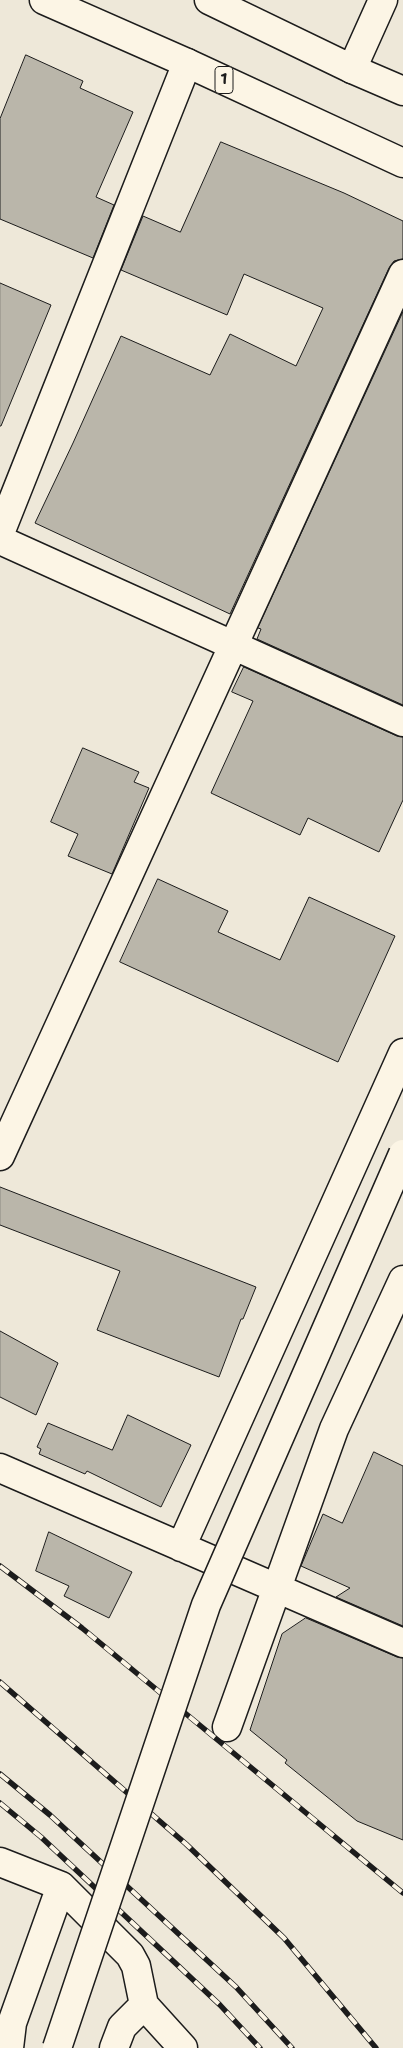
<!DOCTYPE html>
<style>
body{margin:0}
canvas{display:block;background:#eee8d9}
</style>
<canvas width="403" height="2048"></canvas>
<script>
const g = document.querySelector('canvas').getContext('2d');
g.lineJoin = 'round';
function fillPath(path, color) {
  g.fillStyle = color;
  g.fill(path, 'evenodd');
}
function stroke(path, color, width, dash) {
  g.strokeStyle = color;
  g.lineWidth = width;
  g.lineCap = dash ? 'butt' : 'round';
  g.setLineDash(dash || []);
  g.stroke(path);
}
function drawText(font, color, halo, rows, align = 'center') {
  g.font = font + ' "Shantell Sans",sans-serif';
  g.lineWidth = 4;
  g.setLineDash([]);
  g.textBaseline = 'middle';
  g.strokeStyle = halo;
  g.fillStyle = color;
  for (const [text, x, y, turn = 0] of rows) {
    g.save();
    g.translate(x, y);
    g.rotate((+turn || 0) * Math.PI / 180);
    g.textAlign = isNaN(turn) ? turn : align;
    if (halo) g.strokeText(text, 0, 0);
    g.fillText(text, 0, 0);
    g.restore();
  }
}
const building = new Path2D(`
 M26 55 83 81 80 88 133 112 96 197 114 205 93 258 0 219V119Z
 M221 142 344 193 403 221V259L394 261 389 268 230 614 35 523 73 443 121 336 210 375 230 334 296 366 323 308 244 274 227 315 121 270 143 216 180 232Z
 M0 283 51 305 1 426H0Z
 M403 312V705L257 639 261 629 258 628Z
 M244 667 397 736 403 737V800L379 852 308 818 300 835 211 793 253 701 232 692Z
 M83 748 139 772 134 782 149 788 112 874 68 856 78 834 51 822Z
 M158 879 228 911 218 932 280 960 309 897 395 936 338 1062 120 962Z
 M0 1187 256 1287 243 1319H241L219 1377 97 1330 120 1271 0 1225Z
 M0 1331 58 1363 36 1415 0 1397Z
 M128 1415 191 1445 161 1507 87 1471 85 1474 39 1454 41 1449 37 1447 48 1423 112 1450Z
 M374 1452 403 1466V1626L336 1597 350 1588 301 1566 323 1514 342 1523Z
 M49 1532 132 1572 109 1618 64 1596 69 1586 36 1571Z
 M306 1618 397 1657 403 1658V1840L357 1821 285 1763 287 1760 250 1730 282 1634Z`);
const street = new Path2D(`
 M352 69 383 0
 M0 533 187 63
 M0 540 403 722
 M0 1156 403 274
 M0 1468 403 1643
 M181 1547 403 1053
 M227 1727 334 1429 403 1280
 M0 1862 61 1886 130 1955 136 1966 144 2005 183 2048
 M9 2048 12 2023 61 1886
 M114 2048 122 2027 144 2005`);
const highway = new Path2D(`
 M44 0 187 63 403 163
 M209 0 352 69 403 91`);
const rail = new Path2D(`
 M0 1566 82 1628 403 1893
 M0 1682 186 1844 284 1938 376 2048
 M0 1774 50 1815 236 1987 292 2048
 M0 1803 41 1837 220 2005 260 2048`);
const secondaryBridge = new Path2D(`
 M57 2048 206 1605 403 1154`);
const shields = [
 [224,80,18]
];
const shieldNames = [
 ["1",224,80]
];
fillPath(building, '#bab6aa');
stroke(building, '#1c1c1c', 1);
stroke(street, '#1c1c1c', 31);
stroke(highway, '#1c1c1c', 31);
stroke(street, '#fcf5e5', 28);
stroke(highway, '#fcf5e5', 28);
stroke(rail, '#1c1c1c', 5.5);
stroke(rail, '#fcf5e5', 4, [11]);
stroke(secondaryBridge, '#1c1c1c', 31, []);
stroke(secondaryBridge, '#fcf5e5', 28);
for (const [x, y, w] of shields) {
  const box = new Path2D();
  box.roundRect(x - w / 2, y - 13.5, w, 27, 4);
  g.fillStyle = '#fcf5e5';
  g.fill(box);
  stroke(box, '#1c1c1c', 1);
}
drawText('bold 16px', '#1c1c1c', null, shieldNames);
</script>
